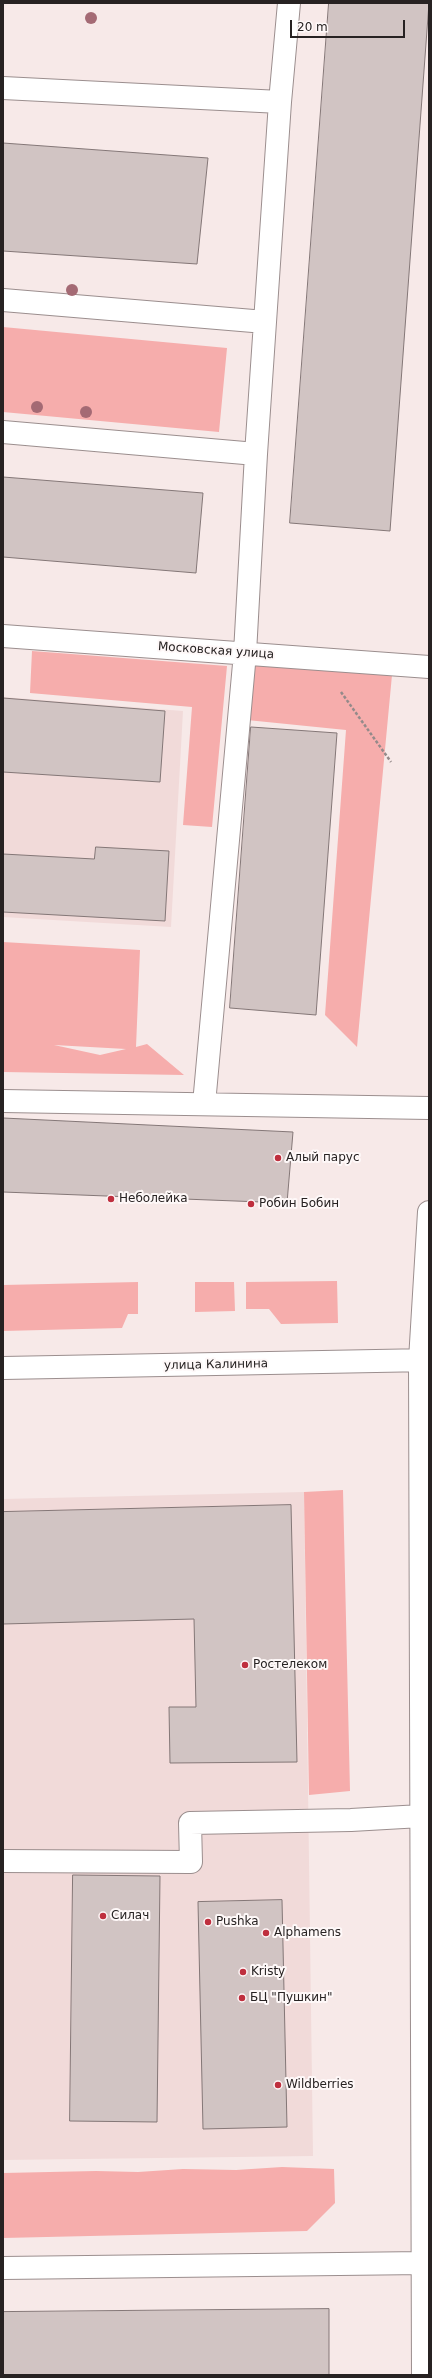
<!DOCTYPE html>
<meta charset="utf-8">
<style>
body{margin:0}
#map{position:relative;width:432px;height:2378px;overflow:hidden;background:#f7e9e8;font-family:"DejaVu Sans",sans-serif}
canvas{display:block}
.frame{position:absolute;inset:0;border:4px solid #272222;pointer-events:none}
.scale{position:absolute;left:290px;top:20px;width:115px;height:18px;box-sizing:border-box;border:2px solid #272222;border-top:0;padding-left:5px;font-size:12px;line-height:14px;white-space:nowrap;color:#272222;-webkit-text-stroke:3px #fef8f8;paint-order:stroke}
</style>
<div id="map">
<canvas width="432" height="2378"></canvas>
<div class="frame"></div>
<div class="scale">20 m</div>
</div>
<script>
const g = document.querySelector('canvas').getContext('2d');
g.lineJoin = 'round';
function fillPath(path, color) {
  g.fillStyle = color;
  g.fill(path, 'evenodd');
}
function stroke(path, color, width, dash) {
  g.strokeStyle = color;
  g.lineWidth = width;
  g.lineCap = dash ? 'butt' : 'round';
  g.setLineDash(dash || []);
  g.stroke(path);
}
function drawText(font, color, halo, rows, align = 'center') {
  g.font = font + ' "DejaVu Sans",sans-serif';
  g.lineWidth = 4;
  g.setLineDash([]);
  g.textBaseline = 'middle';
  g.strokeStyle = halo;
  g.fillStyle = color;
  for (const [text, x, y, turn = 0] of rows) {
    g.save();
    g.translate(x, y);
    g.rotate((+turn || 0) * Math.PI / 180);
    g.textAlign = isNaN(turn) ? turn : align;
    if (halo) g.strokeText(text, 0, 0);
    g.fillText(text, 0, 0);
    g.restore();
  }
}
const built = new Path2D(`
 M3 697 183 711 171 927 3 917Z
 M304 1492 313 2156 3 2160V1499Z`);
const green = new Path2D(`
 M3 327 227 348 219 432 3 412Z
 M32 651 227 666 212 827 183 825 192 707 30 693Z
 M251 664 392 675 357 1047 325 1015 346 730 247 720Z
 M3 942 140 950 136 1047 147 1044 184 1075 3 1072ZM54 1045 126 1049 100 1055Z
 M337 1281 338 1323 281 1324 269 1309H246V1282Z
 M138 1282V1314H128L122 1328 3 1331V1285Z
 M195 1282H234L235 1311 195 1312Z
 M343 1490 350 1791 309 1795 304 1492Z
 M282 2167 334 2169 335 2203 307 2231 3 2238V2173L96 2171 138 2172 183 2169 236 2170Z`);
const building = new Path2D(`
 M329 3H429L390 531 290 523Z
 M3 143 208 158 197 264 3 251Z
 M3 477 203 493 196 573 3 557Z
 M3 698 165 711 160 782 3 772Z
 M251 727 337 733 316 1015 230 1008Z
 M96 847 169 851 165 921 3 912V854L94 859Z
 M3 1118 293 1132 287 1203 3 1192Z
 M291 1505 297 1762 170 1763 169 1707H196L194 1619 3 1624V1512Z
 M73 1875 160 1876 157 2122 70 2121Z
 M282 1900 287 2127 203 2129 198 1902Z
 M329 2309V2375H3V2312Z`);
const path = new Path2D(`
 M341 692 391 762`);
const minor = new Path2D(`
 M3 88 280 102
 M3 300 265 322
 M3 432 256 454 280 102 289 3
 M3 636 429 667
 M3 1101 429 1108
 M204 1104 245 653 256 454
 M3 1368 429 1360
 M3 1861 191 1862 190 1823 351 1820 421 1816
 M3 2268 423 2263
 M423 2375 420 1360 429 1212`);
const trees = [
 [91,18],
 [72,290],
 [37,407],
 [86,412]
];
const markers = [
 [278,1158,4,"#bf2f3e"],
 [111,1199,4,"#bf2f3e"],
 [251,1204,4,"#bf2f3e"],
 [245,1665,4,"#bf2f3e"],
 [103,1916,4,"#bf2f3e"],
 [208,1922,4,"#bf2f3e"],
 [266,1933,4,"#bf2f3e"],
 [243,1972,4,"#bf2f3e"],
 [242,1998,4,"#bf2f3e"],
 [278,2085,4,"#bf2f3e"]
];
const streetNames = [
 ["Московская улица",216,651,4],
 ["улица Калинина",216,1365,-1]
];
const poiNames = [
 ["Алый парус",286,1158],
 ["Неболейка",119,1199],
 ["Робин Бобин",259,1204],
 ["Ростелеком",253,1665],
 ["Силач",111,1916],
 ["Pushka",216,1922],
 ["Alphamens",274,1933],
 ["Kristy",251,1972],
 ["БЦ \"Пушкин\"",250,1998],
 ["Wildberries",286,2085]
];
fillPath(built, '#f1dad9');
fillPath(green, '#f6adac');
fillPath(building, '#d1c4c3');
stroke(building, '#847777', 1);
stroke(minor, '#9b8e8e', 24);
stroke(path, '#948a8a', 2.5, [3, 2]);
stroke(minor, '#fff', 22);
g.fillStyle = '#a46a74';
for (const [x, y] of trees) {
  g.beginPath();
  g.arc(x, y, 6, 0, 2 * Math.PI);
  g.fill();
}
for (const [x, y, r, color] of markers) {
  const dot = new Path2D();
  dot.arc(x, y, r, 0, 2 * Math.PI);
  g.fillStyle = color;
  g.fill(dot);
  stroke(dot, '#fef8f8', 1.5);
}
drawText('12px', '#272222', '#fef8f8', streetNames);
drawText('12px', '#272222', '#fef8f8', poiNames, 'left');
</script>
